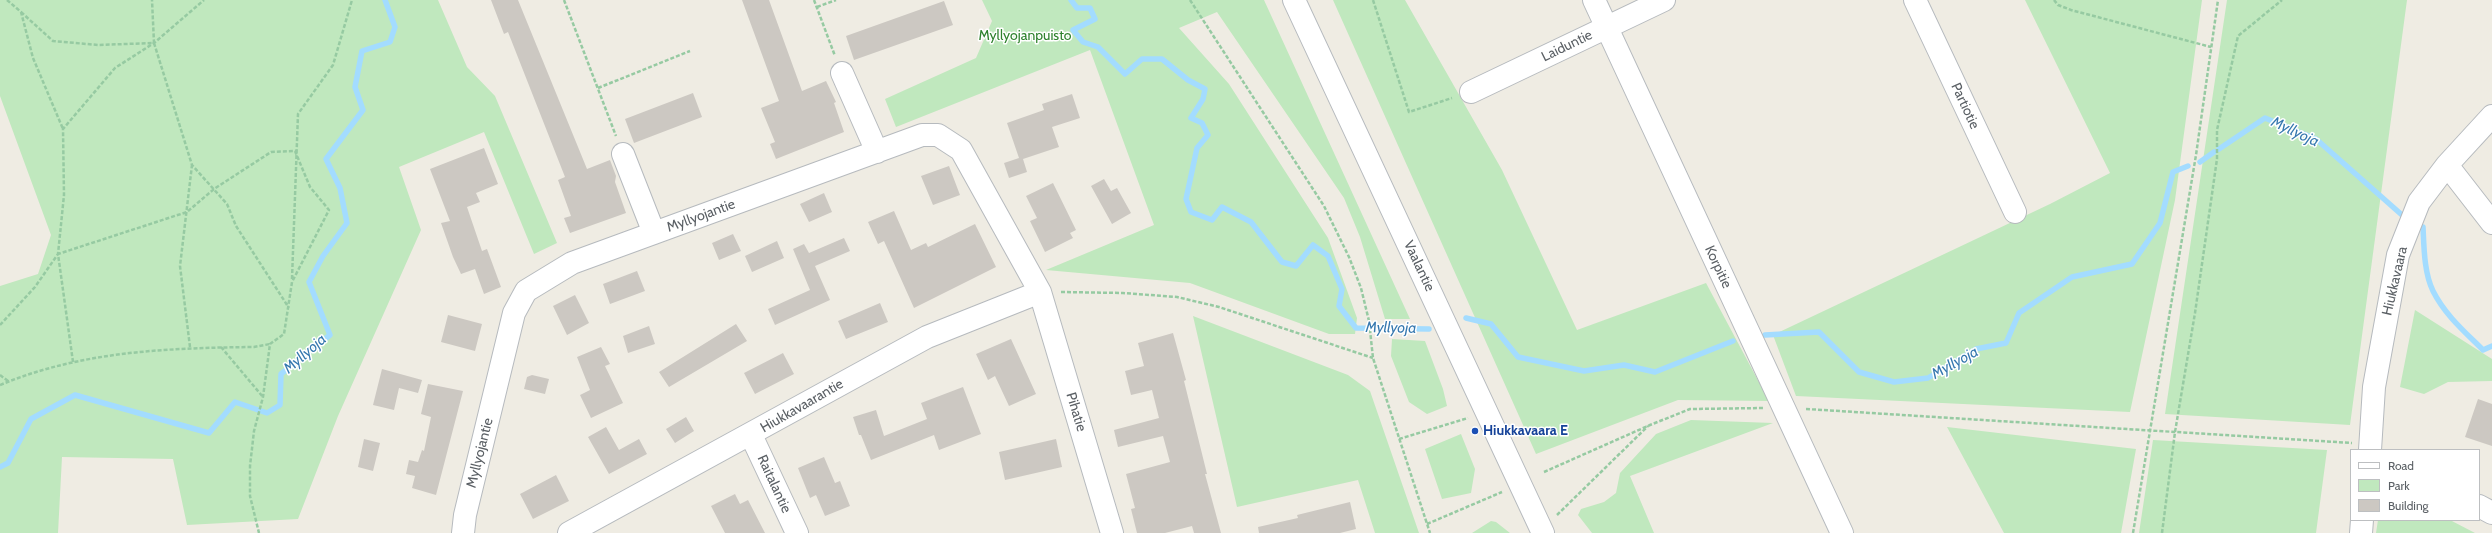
<!DOCTYPE html>
<style>
body{margin:0}
#map{position:relative;width:2492px;height:533px;overflow:hidden;background:#efece3;font-family:Cabin,sans-serif}
canvas{display:block}
.legend{position:absolute;left:2350px;top:449px;width:130px;height:72px;box-sizing:border-box;background:#fff;border:1px solid #bdbfc1;margin:0;padding:5px 7px;list-style:none;font-size:12px;color:#5b6065}
.legend li{display:flex;align-items:center;gap:8px;height:20px}
.legend b{width:20px;border:1px solid #bdbfc1}
</style>
<div id="map">
<canvas width="2492" height="533"></canvas>
<ul class="legend">
<li><b style="height:5px;background:#fff"></b>Road</li>
<li><b style="height:11px;background:#c0e8be"></b>Park</li>
<li><b style="height:11px;background:#ccc8c2"></b>Building</li>
</ul>
</div>
<script>
const g = document.querySelector('canvas').getContext('2d');
g.lineJoin = 'round';
function fillPath(path, color) {
  g.fillStyle = color;
  g.fill(path, 'evenodd');
}
function stroke(path, color, width, dash) {
  g.strokeStyle = color;
  g.lineWidth = width;
  g.lineCap = dash ? 'butt' : 'round';
  g.setLineDash(dash || []);
  g.stroke(path);
}
function drawText(font, color, halo, rows, align = 'center') {
  g.font = font + ' Cabin,sans-serif';
  g.lineWidth = 3;
  g.setLineDash([]);
  g.textBaseline = 'middle';
  g.strokeStyle = halo;
  g.fillStyle = color;
  for (const [text, x, y, turn = 0] of rows) {
    g.save();
    g.translate(x, y);
    g.rotate((+turn || 0) * Math.PI / 180);
    g.textAlign = isNaN(turn) ? turn : align;
    if (halo) g.strokeText(text, 0, 0);
    g.fillText(text, 0, 0);
    g.restore();
  }
}
const green = new Path2D(`
 M0 0H438L467 67 495 96 557 243 534 254 484 132 399 167 421 230 338 416 298 519 187 525 173 459 62 457 58 533H0V286L38 274 51 235 0 96Z
 M982 0H1264L1410 319H1385L1360 237 1344 198 1217 12 1179 28 1229 84 1328 238 1357 318 1355 334H1329L1190 283 1046 270 1154 225 1090 50 896 127 885 99 976 58 992 21Z
 M1333 0H1405L1502 170 1577 330 1706 283 1769 401 1678 400 1536 454Z
 M2025 0H2202L2175 200 2130 412 1796 396 1773 335 2050 204 2110 173Z
 M2227 0H2407L2350 425 2165 414Z
 M2415 310 2492 359V381L2448 382 2424 394 2400 387Z
 M1193 316 1348 375 1370 391 1419 533H1375L1358 480 1237 507Z
 M1392 339 1425 341 1443 389 1447 406 1427 414 1409 402 1391 356Z
 M1691 420 1773 423 1630 476 1654 533H1592L1578 515 1581 509 1604 502 1616 493 1620 473 1656 434Z
 M1947 427 2136 449 2121 533H2004Z
 M1461 434 1475 469 1471 493 1442 499 1425 449Z
 M2153 440 2327 450 2316 533H2139Z
 M2378 520H2450L2475 533H2376Z
 M1491 521 1496 522 1510 533H1472Z`);
const stream = new Path2D(`
 M1071 0 1077 8H1090L1095 19 1073 30 1083 42 1098 47 1125 74 1142 59H1162L1188 80 1205 89 1203 99 1191 118 1202 123 1208 135 1197 148 1186 199 1191 212 1212 220 1222 207 1251 222 1282 262 1296 266 1313 245 1328 256 1342 289 1339 306 1356 328 1429 329
 M2219 149 2265 118 2316 139 2402 215
 M2200 162 2214 152
 M2423 227C2424 247 2424 273 2433 291 2445 315 2465 332 2483 350L2492 346
 M1466 318 1491 324 1518 357 1584 371 1624 365 1655 372 1733 341
 M1765 335 1819 332 1859 372 1894 382 1928 378 1976 349 2006 343 2019 313 2072 277 2132 264 2160 223 2173 172 2188 166
 M0 467 8 463 31 419 75 395 209 433 235 402 267 413 280 405 281 374 330 335 309 282 323 256 347 223 340 188 326 159 363 110 355 87 362 51 390 42 395 27 385 0`);
const building = new Path2D(`
 M491 0H518L587 169 610 160 616 176 615 182 626 213 570 233 564 218 571 216 558 180 565 177 508 32 504 34Z
 M742 0H769L802 91 826 81 836 102 834 103 844 132 776 159 770 144 775 142 761 108 779 101Z
 M944 1 953 25 854 60 846 36Z
 M693 93 702 117 634 143 625 119Z
 M1072 94 1080 118 1052 127 1059 147 1023 159 1027 172 1009 178 1004 163 1019 158 1007 123 1044 110 1042 104Z
 M484 148 498 184 476 193 480 202 467 207 482 251 487 249 501 287 484 294 475 269 461 274 453 257 441 223 450 221 430 169Z
 M949 166 960 195 933 205 921 176Z
 M1104 179 1111 191 1117 188 1131 213 1112 224 1091 186Z
 M1053 183 1076 230 1070 233 1073 238 1045 252 1030 221 1037 218 1026 196Z
 M824 193 832 212 809 222 800 204Z
 M894 211 911 250 926 243 928 247 975 224 996 267 914 308 884 241 878 244 868 222Z
 M733 234 741 251 719 260 712 243Z
 M844 238 850 251 815 266 830 300 775 325 768 309 810 290 793 249 804 244 809 253Z
 M777 241 784 258 752 272 745 256Z
 M637 271 645 291 610 304 603 284Z
 M575 295 589 323 567 335 553 306Z
 M880 303 888 322 846 339 838 321Z
 M448 315 482 324 475 351 441 342Z
 M736 324 747 341 669 387 659 372Z
 M649 326 655 344 628 353 623 336Z
 M1173 333 1186 380 1184 381 1207 474H1205L1221 533H1194L1192 526 1165 533H1137L1131 509 1135 508 1126 474 1170 462 1163 436 1118 447 1114 430 1159 418 1152 390 1131 395 1125 371 1144 366 1138 343Z
 M1011 339 1036 394 1009 406 995 376 988 380 976 354Z
 M601 347 610 364 605 366 623 403 591 418 580 395 590 390 577 357Z
 M783 353 794 374 755 394 744 373Z
 M382 369 422 380 418 393 399 388 394 410 373 405Z
 M532 375 549 379 545 394 524 389 527 377Z
 M428 384 463 391 436 495 412 488 415 476 406 474 409 460 418 462 422 450 424 451 431 417 421 414Z
 M963 387 981 434 939 450 934 435 871 460 861 435H859L853 417 876 410 884 436 927 419 921 403Z
 M2478 399 2492 404V446L2465 437Z
 M686 417 694 431 675 443 666 429Z
 M606 427 619 450 639 439 647 454 609 474 588 437Z
 M364 439 380 443 373 471 358 467Z
 M1056 439 1062 467 1005 480 999 452Z
 M824 457 835 483 840 481 850 506 825 516 816 495 810 498 798 468Z
 M556 475 569 501 533 519 520 494Z
 M735 494 740 504 748 500 765 533H725L711 506Z
 M1350 502 1356 529 1340 533H1259L1258 527 1298 518 1297 515Z`);
const path = new Path2D(`
 M7 0 21 12 33 58 63 129
 M564 0 616 136
 M814 0 835 56
 M1190 0 1324 206 1349 257 1361 288 1369 321 1373 358 1430 533
 M1373 0 1409 112 1452 98
 M2054 0 2058 5 2071 10 2211 47
 M817 7 836 0
 M21 12 53 41 98 45 154 43 152 0
 M154 43 192 165 227 204 236 226 289 308
 M598 88 690 51
 M292 279 298 114 333 65 352 0
 M1061 292 1123 293 1177 297 1219 307 1373 358
 M0 325 35 287 58 254 64 195 63 129 115 68 154 43 204 0
 M190 347 180 266 192 165
 M221 347 263 397
 M73 362 58 254 187 212 214 189 271 152 295 151 310 187 329 210 292 282 284 334 270 344 263 397 254 431 250 466V496L259 533
 M0 375 8 381
 M0 385C82 351 167 348 254 347L270 344
 M1806 409 2352 443
 M1399 439 1468 418
 M1544 472 1650 425 1690 409 1763 408
 M1557 515 1648 426
 M1427 524 1502 492
 M2133 533 2196 155 2218 0
 M2162 533 2175 432 2195 313 2217 159V130L2238 36 2282 0`);
const minor = new Path2D(`
 M1294 0 1543 533
 M1594 0 1842 533
 M1915 0 2015 212
 M842 73 877 152
 M1471 92 1664 0
 M623 154 654 233
 M2447 165 2492 223
 M751 435 797 533
 M2370 450 2374 387 2398 255 2419 202 2447 165 2492 116
 M2479 506 2492 513
 M463 533 465 515 514 313 526 291 572 263 922 135H938L961 150 1040 292 1112 533
 M569 533 927 337 1040 292
 M2361 533 2362 520`);
const markers = [
 [1475,431,4,"#1a4fb4"]
];
const parkNames = [
 ["Myllyojanpuisto",1025,36]
];
const streetNames = [
 ["Laiduntie",1567,46,-26],
 ["Partiotie",1965,106,65],
 ["Myllyojantie",701,216,-20],
 ["Vaalantie",1419,266,65],
 ["Korpitie",1718,267,65],
 ["Hiukkavaara",2395,281,-77],
 ["Hiukkavaarantie",802,406,-30],
 ["Pihatie",1076,412,73],
 ["Myllyojantie",480,453,-76],
 ["Raitalantie",774,484,65]
];
const transitNames = [
 ["Hiukkavaara E",1483,431]
];
const waterNames = [
 ["Myllyoja",2295,132,25],
 ["Myllyoja",1391,328,1],
 ["Myllyoja",305,354,-41],
 ["Myllyoja",1955,363,-29]
];
fillPath(green, '#c0e8be');
stroke(stream, '#a3dcff', 5.5);
fillPath(building, '#ccc8c2');
stroke(minor, '#b6babe', 24);
stroke(path, '#96caa2', 2.5, [4, 2]);
stroke(minor, '#fff', 22);
for (const [x, y, r, color] of markers) {
  const dot = new Path2D();
  dot.arc(x, y, r, 0, 2 * Math.PI);
  g.fillStyle = color;
  g.fill(dot);
  stroke(dot, '#fff', 1.5);
}
drawText('14px', '#2f822e', '#fff', parkNames);
drawText('14px', '#5b6065', '#fff', streetNames);
drawText('bold 14px', '#164399', '#fff', transitNames, 'left');
drawText('italic 15px', '#3678af', '#fff', waterNames);
</script>
